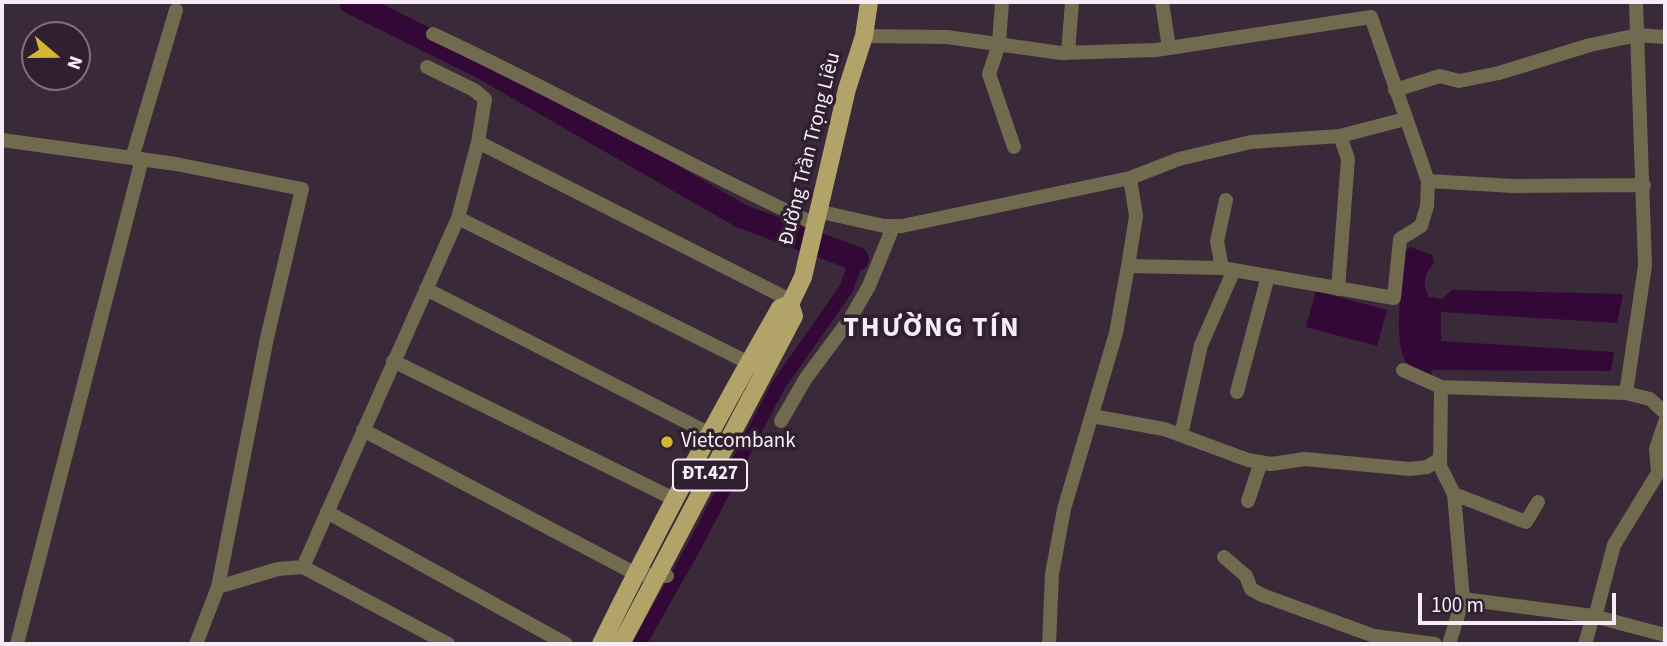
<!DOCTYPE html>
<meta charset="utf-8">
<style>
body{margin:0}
#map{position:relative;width:1667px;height:646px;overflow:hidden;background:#392939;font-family:"Source Sans 3",sans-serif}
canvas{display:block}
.frame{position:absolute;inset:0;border:4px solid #f6ebf6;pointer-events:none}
.north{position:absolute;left:21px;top:21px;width:70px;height:70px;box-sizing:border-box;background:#2f1f2f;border:2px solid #7f717f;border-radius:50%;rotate:110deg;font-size:19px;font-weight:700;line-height:28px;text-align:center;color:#f6ebf6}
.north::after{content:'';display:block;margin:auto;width:24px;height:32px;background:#d3b635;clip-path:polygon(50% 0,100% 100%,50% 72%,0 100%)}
.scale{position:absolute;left:1418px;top:593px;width:198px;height:32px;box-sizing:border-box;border:4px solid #f6ebf6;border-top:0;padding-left:9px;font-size:21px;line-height:24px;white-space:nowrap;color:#f6ebf6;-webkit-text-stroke:5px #2f1f2f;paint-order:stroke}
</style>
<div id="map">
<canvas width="1667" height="646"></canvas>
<div class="frame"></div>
<div class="north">N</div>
<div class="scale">100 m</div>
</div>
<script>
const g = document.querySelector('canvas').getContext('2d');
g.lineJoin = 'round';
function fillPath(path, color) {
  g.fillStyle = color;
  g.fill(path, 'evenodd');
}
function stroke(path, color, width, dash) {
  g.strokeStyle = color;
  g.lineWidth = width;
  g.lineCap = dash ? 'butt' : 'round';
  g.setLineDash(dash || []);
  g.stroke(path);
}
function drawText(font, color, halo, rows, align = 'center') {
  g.font = font + ' "Source Sans 3",sans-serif';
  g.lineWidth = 7;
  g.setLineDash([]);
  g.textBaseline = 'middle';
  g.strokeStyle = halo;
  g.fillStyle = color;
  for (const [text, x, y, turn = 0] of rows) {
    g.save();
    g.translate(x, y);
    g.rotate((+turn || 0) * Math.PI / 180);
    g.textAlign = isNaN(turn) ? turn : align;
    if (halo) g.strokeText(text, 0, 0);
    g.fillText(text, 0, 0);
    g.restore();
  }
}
const water = new Path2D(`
 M1410 247 1432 255 1434 263C1424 273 1422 285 1429 297L1442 299 1452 290 1623 294 1617 323 1441 312V341L1614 352 1611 371 1432 370 1431 377C1423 373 1413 371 1407 363 1392 344 1402 280 1404 254Z
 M1316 291 1387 310 1377 346 1306 327Z`);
const canal = new Path2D(`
 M639 644 694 547 778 386 846 289 857 259`);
const river = new Path2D(`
 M351 2 484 68 741 216 857 259`);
const street = new Path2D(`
 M1002 2 999 44 989 74 1014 147
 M1162 2 1169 48
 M433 34C562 94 685 165 815 224
 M864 36 947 37 1061 53 1156 50 1371 17 1428 181 1427 206 1421 226 1400 239 1394 298 1222 268 1128 266
 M1068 53 1072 2
 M427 67 474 90 485 99 478 142 792 301
 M1395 90 1440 76 1459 81 1499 73 1590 45 1638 35 1665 37
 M2 140 176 164 302 189 267 338 218 587 196 644
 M132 158 176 10
 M1428 181 1513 186 1644 185
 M817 211 884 226H902L1130 178
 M458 218 749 363
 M1222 268 1217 241 1226 200
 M426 289 710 434
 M1338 289 1348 159 1340 136
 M393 361 674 499
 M1403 370 1441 387 1440 466 1454 494 1463 599 1449 644
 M1441 387 1626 393 1650 399 1665 413
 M1237 392 1268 276
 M1626 393 1645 266 1636 2
 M1092 416 1164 429 1248 460 1271 464 1305 459 1410 469 1427 467 1440 459
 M781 421 806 378 850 319 869 286 893 227
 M363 430 636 574 667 576
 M1181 435 1201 345 1234 270
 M1454 494 1526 522 1538 502
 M1248 501 1261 462
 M327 512 566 644
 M1224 557 1246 576 1251 589 1262 595 1374 636 1435 644
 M218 587 278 569 303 567
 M1463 599 1593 616 1665 635
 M1595 617 1614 545 1658 473 1656 449 1665 422
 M17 644 142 159
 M448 644 303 567 458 218 478 142
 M1049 644 1052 574 1064 509 1116 333 1128 266 1136 216 1130 178 1179 159 1251 142 1340 136 1405 119
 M1585 644 1593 616`);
const primary = new Path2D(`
 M601 644C657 530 717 418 780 308L790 304
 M621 644 794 316 790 304 803 277 847 89 864 36 869 2`);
const markers = [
 [667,442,7,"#d3b635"]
];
const shields = [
 [710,475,74]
];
const shieldNames = [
 ["ĐT.427",710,475]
];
const streetNames = [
 ["Đường Trần Trọng Liêu",811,149,-76]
];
const poiNames = [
 ["Vietcombank",681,442]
];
const districtNames = [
 ["THƯỜNG TÍN",932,330]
];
fillPath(water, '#340836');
stroke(canal, '#340836', 14);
stroke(river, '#340836', 24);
stroke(street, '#716a4e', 14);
stroke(primary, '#b2a368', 18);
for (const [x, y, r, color] of markers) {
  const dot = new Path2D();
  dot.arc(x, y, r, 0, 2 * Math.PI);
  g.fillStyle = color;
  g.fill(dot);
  stroke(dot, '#2f1f2f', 2.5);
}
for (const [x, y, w] of shields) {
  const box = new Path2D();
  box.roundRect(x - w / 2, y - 15.5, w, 31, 5);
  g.fillStyle = '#2f1f2f';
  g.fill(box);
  stroke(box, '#f6ebf6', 2);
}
drawText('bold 19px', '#f6ebf6', null, shieldNames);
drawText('21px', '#f6ebf6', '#2f1f2f', streetNames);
drawText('21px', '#f6ebf6', '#2f1f2f', poiNames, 'left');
g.letterSpacing = '2px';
drawText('bold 28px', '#f6ebf6', '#2f1f2f', districtNames);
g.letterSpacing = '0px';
</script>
